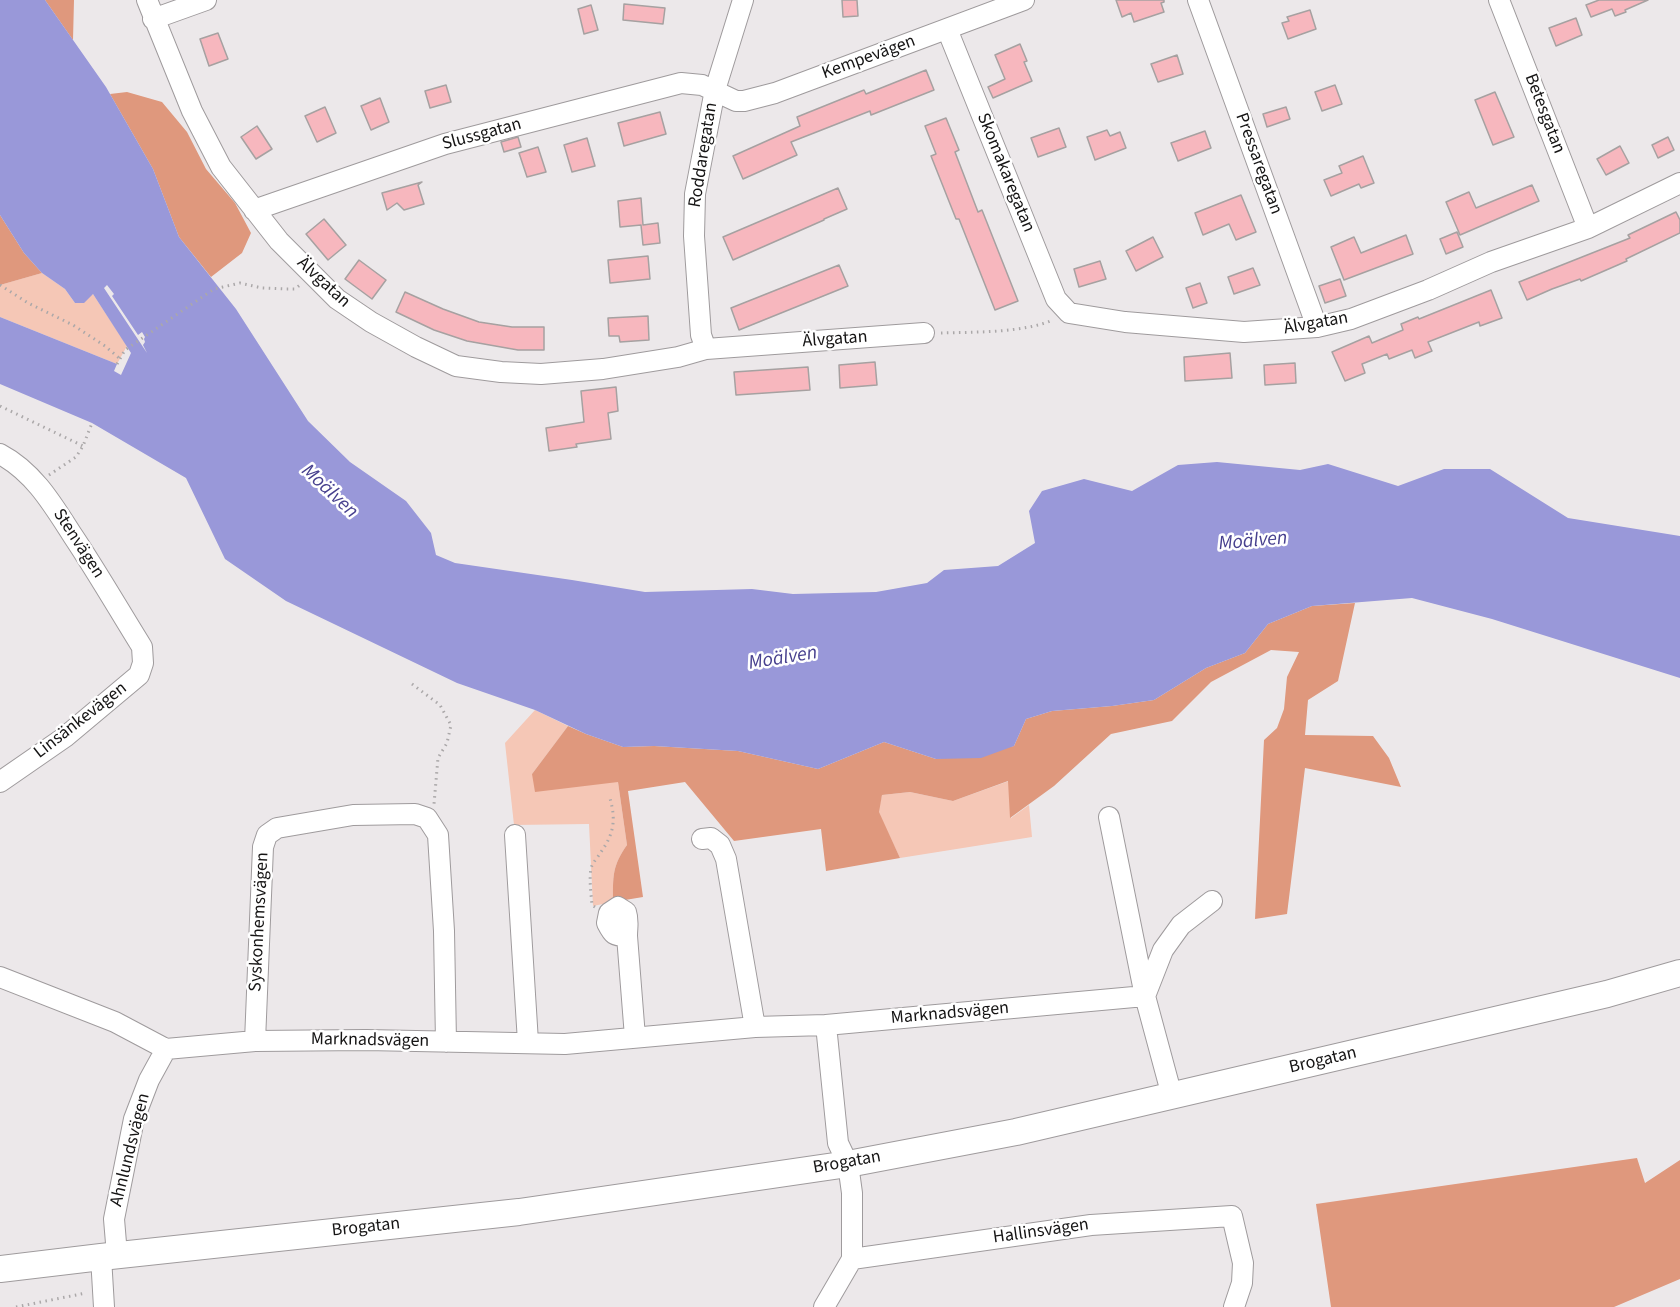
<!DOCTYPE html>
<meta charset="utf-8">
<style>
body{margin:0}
canvas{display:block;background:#ece8ea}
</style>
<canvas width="1680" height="1307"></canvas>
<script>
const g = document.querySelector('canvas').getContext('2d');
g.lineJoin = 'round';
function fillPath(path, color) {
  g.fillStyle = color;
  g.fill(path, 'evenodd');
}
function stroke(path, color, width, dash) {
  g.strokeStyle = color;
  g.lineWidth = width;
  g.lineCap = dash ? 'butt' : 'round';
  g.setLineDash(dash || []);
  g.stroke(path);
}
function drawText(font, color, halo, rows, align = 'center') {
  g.font = font + ' "Source Sans 3",sans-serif';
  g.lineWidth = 5;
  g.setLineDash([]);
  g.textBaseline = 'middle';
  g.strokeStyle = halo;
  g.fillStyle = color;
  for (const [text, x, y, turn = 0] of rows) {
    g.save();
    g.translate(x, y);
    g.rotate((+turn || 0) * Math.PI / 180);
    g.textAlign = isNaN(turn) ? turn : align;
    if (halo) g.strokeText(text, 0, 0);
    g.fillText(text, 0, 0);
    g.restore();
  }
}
const green = new Path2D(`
 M42 273 65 289 75 303 93 294 127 346 117 364 0 317V285Z
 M535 710 568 726 532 774 618 782 627 845C612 866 613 877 613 902L593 906 589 824 514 825 505 743Z
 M1009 781 1011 818 1029 805 1032 837 900 858 878 812 882 795 910 792 953 801Z`);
const forest = new Path2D(`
 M45 0H74L73 40Z
 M127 92 162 102 187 132 206 169 235 203 251 233 242 253 211 277 179 237 153 169 110 94Z
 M0 215 24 253 42 273 0 285Z
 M1355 603 1338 681 1308 700 1305 735 1373 736 1389 758 1401 787 1305 768 1287 914 1255 919 1264 740 1277 728 1284 709 1287 677 1299 652 1271 650 1211 682 1172 721 1111 734 1054 786 1010 818 1008 781 953 801 910 792 882 795 879 812 900 858 826 871 821 829 734 841 685 782 628 791 643 897 613 902C613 877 612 866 627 845L618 782 535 792 532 774 568 726 586 734 623 747 654 746 738 751 818 769 884 742 936 759 1014 746 1026 719 1052 711 1112 706 1154 700 1206 668 1245 653 1268 624 1312 606Z
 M1637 1158 1645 1183 1680 1160V1279L1614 1307H1331L1316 1204Z`);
const water = new Path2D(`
 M0 0H45L106 87 153 169 179 237 236 309 308 421 350 462 406 501 431 533 436 555 455 563 572 580 645 592 752 589 793 594 876 592 927 583 944 570 998 566 1035 543 1029 511 1042 491 1084 479 1132 491 1178 465 1217 462 1300 470 1328 464 1398 486 1444 469H1490L1568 518 1680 536V678L1492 619 1412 598 1312 606 1268 624 1245 653 1206 668 1154 700 1112 706 1052 711 1026 719 1014 746 981 758 936 759 884 742 818 769 738 751 654 746 623 747 586 734 535 710 457 683 286 601 225 559 186 478 92 423 0 384V317L117 364 114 371 121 375 131 353 93 294 84 303H75L65 289 42 273 24 253 0 215ZM107 285 114 294 112 296 138 335 142 332 145 337 144 339 145 342 143 345 147 353 104 288Z`);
const building = new Path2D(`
 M842 0H857L858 16 843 17Z
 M1116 0H1164V2L1161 3 1164 12 1134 22 1131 13 1122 17Z
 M1599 0H1648L1625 10 1626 12 1615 16 1612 9 1591 17 1586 5Z
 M624 4 665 8 663 24 623 20Z
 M591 5 598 30 584 34 578 9Z
 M1310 10 1316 29 1288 39 1282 23 1289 21 1287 17Z
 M1576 18 1582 35 1556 46 1549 28Z
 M218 33 228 59 209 66 200 39Z
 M1020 44 1027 61 1024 62 1032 81 993 98 988 87 1005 79 995 55Z
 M1177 55 1183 74 1158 82 1151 64Z
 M926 70 934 90 871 115 870 111 791 142 797 155 743 179 733 156 800 126 797 117 864 90 866 94Z
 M446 85 451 102 430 108 425 91Z
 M1335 85 1342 104 1322 111 1315 92Z
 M1495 92 1514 137 1493 145 1475 100Z
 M380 98 389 122 371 130 361 106Z
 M325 107 336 133 317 142 305 116Z
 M1286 107 1290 119 1267 127 1263 114Z
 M660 112 666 134 624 146 618 123Z
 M946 118 959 150 955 152 978 212 982 210 1018 301 995 310 959 219H956L931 156 936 154 925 126Z
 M257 126 272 149 256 159 241 137Z
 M1059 128 1066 147 1038 157 1031 138Z
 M1107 130 1110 136 1120 132 1126 148 1095 160 1087 137Z
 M1205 131 1211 148 1178 161 1171 143Z
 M518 137 521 147 504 152 501 142Z
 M1668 137 1674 150 1658 158 1652 145Z
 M587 138 595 166 572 172 564 145Z
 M1620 146 1629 163 1606 175 1597 159Z
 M538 147 546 172 527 177 519 153Z
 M1363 156 1374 183 1361 188 1359 184 1331 196 1324 180 1342 173 1339 166Z
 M422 182 418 185 424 204 404 210 397 203 387 210 382 193Z
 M1532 185 1539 201 1460 235 1446 202 1469 192 1476 208Z
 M838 188 847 209 824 219V220L733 260 723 237Z
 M1241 195 1256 232 1236 240 1229 224 1203 235 1195 213Z
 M641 198 643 225 658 223 660 243 643 245 641 225 620 227 618 201Z
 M1676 212 1680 220V233L1626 259 1627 261 1581 281 1580 279 1552 289 1527 300 1519 282 1630 238 1628 235Z
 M324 219 346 245 328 260 306 234Z
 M1457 232 1463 247 1446 254 1440 239Z
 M1406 235 1413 254 1344 280 1331 247 1354 237 1361 253Z
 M1153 237 1163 257 1136 271 1126 251Z
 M648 256 650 279 610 283 608 260Z
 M359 260 386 280 372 299 345 279Z
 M1100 261 1106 279 1079 287 1074 269Z
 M839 265 848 286 739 330 731 308Z
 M1253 268 1260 285 1234 294 1228 277Z
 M1340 279 1346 296 1325 303 1319 286Z
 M1200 283 1207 303 1193 308 1186 288Z
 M1491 290 1502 318 1480 326 1479 322 1428 342 1432 351 1415 358 1412 350 1389 359 1387 354 1362 364 1365 373 1345 381 1332 352 1369 336 1372 343 1403 330 1401 324 1418 317 1419 319Z
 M405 292 443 309 479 322 512 327H544V350H518L467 341 434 330 396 312Z
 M648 316 649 340 620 342 619 336H609L608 318Z
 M1230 353 1232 378 1185 381 1184 357Z
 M875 362 877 385 840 388 839 365Z
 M1295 363 1296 383 1265 385 1264 365Z
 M808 367 810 390 736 395 734 372Z
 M616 387 618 411 608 413 611 439 576 444 577 447 549 451 546 428 584 422 581 391Z`);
const path = new Path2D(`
 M0 285 28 303 73 325 105 346 119 358
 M941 333C975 332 1022 333 1053 320
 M117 364 125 350 214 289 240 283 262 288 286 289H295L300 285
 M0 406 83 446
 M49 475 76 457 83 446 92 423
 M412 684 440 705 451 725 447 743 438 758 434 804
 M595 907 592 905C591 893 589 880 591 868 593 862 598 857 601 852 615 832 616 818 609 795
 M16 1307 86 1293`);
const minor = new Path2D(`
 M147 0 192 111 221 167 279 241 337 299 371 322 416 347 456 366 501 372 541 374 603 369 678 357 706 349 924 333
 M1198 0 1317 327
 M1499 0 1588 228
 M153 19 206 0
 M947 29 1056 299 1069 313 1125 322 1244 332 1317 327 1351 319 1428 290 1491 262 1588 228 1680 183
 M254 210 445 144 681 83 702 85 736 101H744L775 93 1024 0
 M706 349 701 335 694 236 695 194 715 90 743 0
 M0 454C34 472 53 505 73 536 97 572 119 610 142 647L143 663 139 675 65 737 0 782
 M1109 817 1145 996 1172 1096
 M515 835 528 1042
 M702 839 711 838 720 845 726 859 755 1027
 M627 936C614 936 613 935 607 923L609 913 618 907 626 912C629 921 627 927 627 936L635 1037
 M0 977 115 1022 166 1049 255 1041 366 1040 565 1044 755 1027 826 1025 1145 996 1163 950 1181 925 1212 901
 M255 1041 263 847 267 835 277 828 353 815 415 814 427 818 438 835 444 931 446 1042
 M117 1255 114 1219 134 1119 149 1080 166 1049
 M101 1257 104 1307
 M852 1259 1091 1225 1232 1216 1243 1263 1242 1283 1234 1307
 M824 1307 852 1259V1193L848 1164 838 1143 826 1025`);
const major = new Path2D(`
 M0 1269 101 1257 519 1212 848 1164 1016 1132 1607 994 1680 973`);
const streetNames = [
 ["Kempevägen",869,58,-20],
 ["Betesgatan",1544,114,69],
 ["Slussgatan",482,135,-15],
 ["Roddaregatan",704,155,-81],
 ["Pressaregatan",1258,164,70],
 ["Skomakaregatan",1005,173,68],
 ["Älvgatan",323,283,43],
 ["Älvgatan",1316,324,-10],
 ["Älvgatan",835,340,-4],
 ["Stenvägen",78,544,57],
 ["Linsänkevägen",81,721,-38],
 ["Syskonhemsvägen",260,922,-87],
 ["Marknadsvägen",950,1014,-5],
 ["Marknadsvägen",370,1041,1],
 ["Brogatan",1323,1061,-13],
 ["Ahnlundsvägen",131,1150,-76],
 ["Brogatan",847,1163,-10],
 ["Brogatan",366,1228,-6],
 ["Hallinsvägen",1041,1232,-8]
];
const waterNames = [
 ["Moälven",329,492,43],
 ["Moälven",1253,542,-5],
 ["Moälven",783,659,-9]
];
fillPath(green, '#f5c7b6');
fillPath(forest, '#df987d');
fillPath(water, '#9998d9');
fillPath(building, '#f7b7be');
stroke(building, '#a6a1a1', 1.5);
stroke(minor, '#9f9b9d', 22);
stroke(major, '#9f9b9d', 28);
stroke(path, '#aba8a9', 3, [1.5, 4.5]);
stroke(minor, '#fff', 20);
stroke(major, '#fff', 26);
drawText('18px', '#151414', '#fff', streetNames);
drawText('italic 20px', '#47408e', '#fff', waterNames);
</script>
